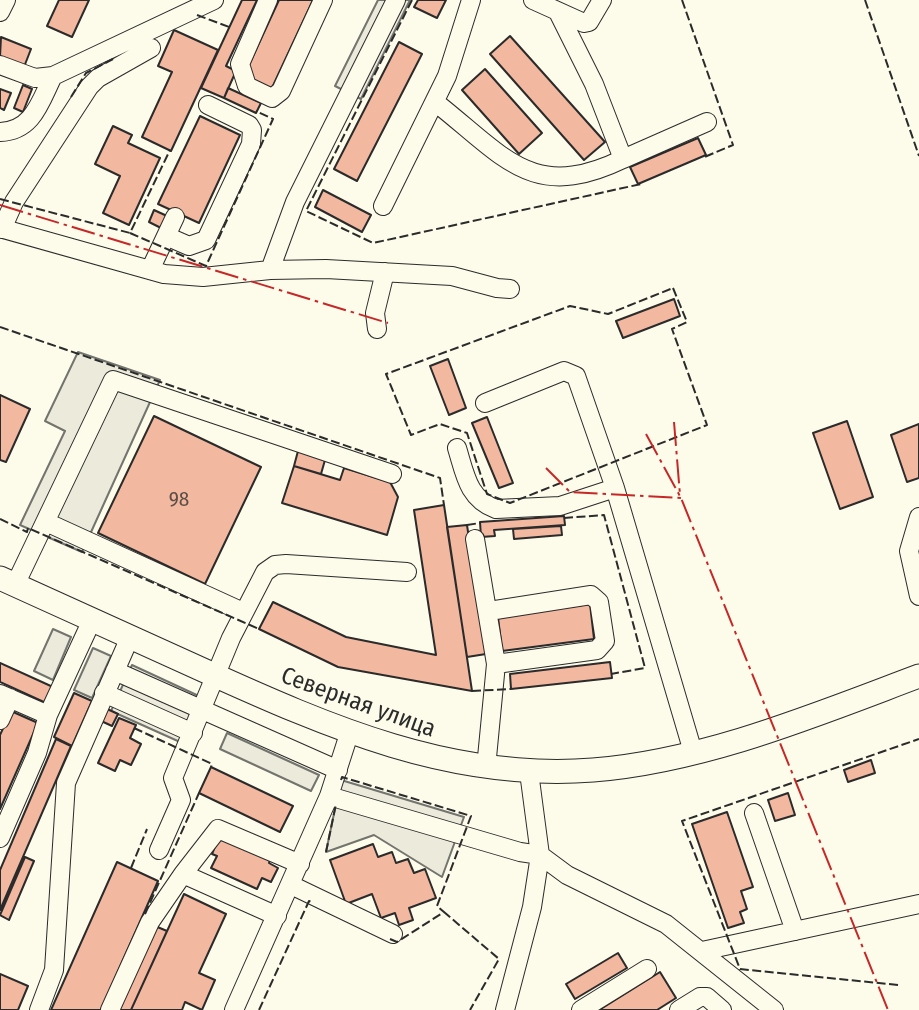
<!DOCTYPE html>
<meta charset="utf-8">
<style>
body{margin:0}
canvas{display:block;background:#fdfbea}
</style>
<canvas width="919" height="1010"></canvas>
<script>
const g = document.querySelector('canvas').getContext('2d');
g.lineJoin = 'round';
function fillPath(path, color) {
  g.fillStyle = color;
  g.fill(path, 'evenodd');
}
function stroke(path, color, width, dash) {
  g.strokeStyle = color;
  g.lineWidth = width;
  g.lineCap = dash ? 'butt' : 'round';
  g.setLineDash(dash || []);
  g.stroke(path);
}
function drawText(font, color, halo, rows, align = 'center') {
  g.font = font + ' "Fira Sans Condensed",sans-serif';
  g.lineWidth = 5;
  g.setLineDash([]);
  g.textBaseline = 'middle';
  g.strokeStyle = halo;
  g.fillStyle = color;
  for (const [text, x, y, turn = 0] of rows) {
    g.save();
    g.translate(x, y);
    g.rotate((+turn || 0) * Math.PI / 180);
    g.textAlign = isNaN(turn) ? turn : align;
    if (halo) g.strokeText(text, 0, 0);
    g.fillText(text, 0, 0);
    g.restore();
  }
}
const parking = new Path2D(`
 M378 0H410L361 99 335 86Z
 M78 352 160 380 82 552 20 525 65 431 45 421Z
 M53 629 71 637 53 680 34 671Z
 M93 648 111 656 92 698 74 690Z
 M132 665 201 697 180 742 111 711Z
 M227 733 319 775 311 791 220 749Z
 M341 780 464 817 442 877 374 835 326 852Z`);
const building = new Path2D(`
 M59 0H89L72 37 47 26Z
 M242 0H257L226 66 236 71 224 98 201 88Z
 M279 0H313L271 90 256 83 247 69Z
 M418 0H446L437 18 414 7Z
 M174 30 218 50 171 151 142 137 172 72 158 66Z
 M510 36 605 142 584 160 490 54Z
 M1 37 31 49 24 67 0 57Z
 M399 42 422 54 357 181 334 169Z
 M485 69 542 133 519 154 462 90Z
 M23 85 32 89 23 112 14 108Z
 M228 88 261 103 256 113 224 98Z
 M0 89 11 93 4 110 0 108Z
 M200 116 240 135 199 223 158 204Z
 M113 126 132 135 128 143 160 158 129 225 103 213 120 176 95 164Z
 M698 138 706 155 638 184 630 167Z
 M323 190 371 215 362 232 315 207Z
 M154 210 167 216 161 228 149 222Z
 M674 299 680 316 623 338 616 321Z
 M448 359 466 408 449 415 430 366Z
 M0 395 30 409 6 462 0 460Z
 M154 416 261 467 205 584 98 533Z
 M487 417 513 483 499 488 472 423Z
 M847 421 873 497 840 509 813 433Z
 M919 424V478L907 482 891 435Z
 M298 451 325 460 321 474 294 466Z
 M294 466 340 480 344 468 390 482 398 497 387 535 282 503Z
 M444 505 472 691 338 667 259 629 273 602 346 637 436 655 414 510Z
 M564 516 565 525 494 530 495 536 481 537 480 522Z
 M467 525 486 654 467 657 447 527Z
 M561 526 562 535 514 539 513 529Z
 M590 604 594 639 502 651 498 617Z
 M610 662 612 678 511 689 510 674Z
 M0 663 53 687 46 703 0 682Z
 M74 693 92 701 72 746 54 737Z
 M105 708 118 714 112 726 99 720Z
 M11 711 38 723 0 809V735Z
 M119 718 136 725 130 738 141 744 131 765 120 760 115 771 98 763Z
 M56 739 71 746 0 910V870Z
 M871 760 875 773 848 782 844 770Z
 M211 767 293 806 280 832 199 793Z
 M788 793 795 815 775 821 768 800Z
 M727 812 753 887 741 891 747 909 740 912 744 923 728 928 692 824Z
 M219 837 270 860 269 863 278 868 271 882 262 878 257 889 211 868 217 856 212 854Z
 M373 844 378 857 392 852 396 863 408 859 414 873 425 869 436 898 409 908 413 920 399 925 395 913 381 918 372 894 346 904 330 860Z
 M25 857 34 861 9 920 0 915Z
 M117 862 158 881 101 1010H51Z
 M184 894 226 914 199 973 215 980 202 1010 185 1002 182 1010H131Z
 M155 926 167 931 131 1010H117Z
 M618 953 627 968 575 999 566 984Z
 M660 972 676 998 657 1010H599Z
 M0 974 28 986 18 1010H0Z`);
const minor = new Path2D(`
 M268 0 240 64 247 86 272 98 281 91 323 0
 M533 0 584 23 589 22 602 0
 M0 12 6 0
 M0 65 35 78 53 76 214 0
 M435 102C504 156 532 203 623 159L594 84 558 12
 M0 132C33 131 40 102 53 76
 M623 159 707 122
 M383 206 447 76 471 0
 M0 228 164 274 203 277 270 270 295 202 396 0
 M2 229 14 202 89 87 98 78 151 48
 M166 236 189 246 206 240 251 144 252 130 249 125 208 105
 M150 270 175 217
 M270 270 326 269 452 276 497 288 510 289
 M377 329 375 313 385 272
 M485 403 564 371 576 376 615 488 693 752
 M457 448C465 474 468 499 496 509L560 506 615 488
 M919 517 909 551 919 596
 M46 522 243 612
 M475 539 496 664 486 768
 M15 585 113 380 392 474
 M489 611 591 595 599 602 605 641 597 650 496 664
 M115 671 338 770
 M104 693 193 733
 M0 694 48 715
 M0 720 10 698
 M349 734 329 796 520 852 540 855 532 907 505 1010
 M529 772 540 855 567 875 666 924 774 1010
 M754 813 795 931
 M0 838 37 753 48 715 92 620
 M159 850 181 800 173 778 231 638 265 572 275 565 286 564 407 572
 M183 874 218 829 300 864
 M291 885 393 934
 M702 951 919 904
 M39 1010 54 970 66 783 130 637
 M110 1010 150 922 183 874 277 916
 M234 1010 329 796
 M581 1010 647 969
 M679 1010 700 997H707L722 1010`);
const major = new Path2D(`
 M0 578C67 609 135 639 203 670 329 727 452 781 593 770 705 761 815 715 919 676`);
const fence = new Path2D(`
 M412 0 306 211 373 243 641 184
 M682 0 733 145 702 158
 M865 0 919 156
 M197 15 229 27
 M71 97 86 73 113 59
 M0 199 130 233 170 150
 M130 233 206 266 273 119 256 111
 M673 288 687 322 672 329 707 425 510 503 487 494 467 433 440 424 411 435 386 374 570 306 608 314Z
 M0 327 440 478 444 505
 M564 518 604 515 645 668 611 674
 M0 519 27 532 28 528 259 629
 M467 525 480 523
 M472 691 511 689
 M134 728 212 764 211 767
 M341 780 342 777 471 816 437 906 444 912
 M326 852 336 804
 M131 868 147 829
 M145 914 199 793
 M390 939 397 942 444 912 499 959 470 1010
 M898 985 740 969 682 821 919 739
 M259 1010 309 901 311 902`);
const power = new Path2D(`
 M0 205 388 323
 M674 422 680 495
 M646 434 681 498 888 1010
 M546 468 570 492 681 498`);
const numberNames = [
 ["98",179,500]
];
const streetNames = [
 ["Северная улица",358,703,20]
];
fillPath(parking, '#eceadb');
stroke(parking, '#74746e', 2);
fillPath(building, '#f2b8a0');
stroke(building, '#2b2b2b', 2);
stroke(minor, '#2b2b2b', 20);
stroke(major, '#2b2b2b', 25);
stroke(minor, '#fdfbea', 18);
stroke(major, '#fdfbea', 23);
stroke(fence, '#2b2b2b', 2, [9, 3.5]);
stroke(power, '#c62828', 2, [24, 5, 3.5, 5]);
drawText('21px', '#5d4e48', null, numberNames);
drawText('24px', '#2b2b2b', '#fdfbea', streetNames);
</script>
